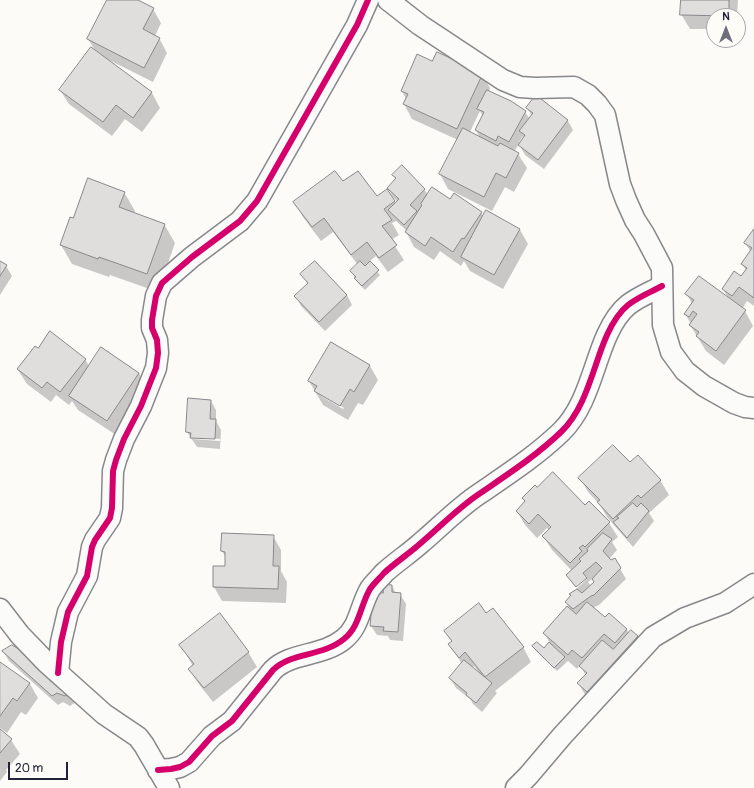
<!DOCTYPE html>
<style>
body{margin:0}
#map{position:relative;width:754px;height:788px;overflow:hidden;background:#fcfbf8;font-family:Pangolin,sans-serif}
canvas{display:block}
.north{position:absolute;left:706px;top:8px;width:40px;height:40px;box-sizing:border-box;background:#fdfcf7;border:1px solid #a5a5ac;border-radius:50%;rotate:0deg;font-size:11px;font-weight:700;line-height:16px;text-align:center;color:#22223b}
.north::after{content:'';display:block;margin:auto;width:14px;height:18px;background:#6e6e7d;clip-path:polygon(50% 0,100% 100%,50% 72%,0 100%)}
.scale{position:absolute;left:8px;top:762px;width:60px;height:18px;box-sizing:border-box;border:2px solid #22223b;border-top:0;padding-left:5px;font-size:12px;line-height:14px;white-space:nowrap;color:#22223b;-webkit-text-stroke:3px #fdfcf7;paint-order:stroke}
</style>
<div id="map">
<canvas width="754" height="788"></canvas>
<div class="north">N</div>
<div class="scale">20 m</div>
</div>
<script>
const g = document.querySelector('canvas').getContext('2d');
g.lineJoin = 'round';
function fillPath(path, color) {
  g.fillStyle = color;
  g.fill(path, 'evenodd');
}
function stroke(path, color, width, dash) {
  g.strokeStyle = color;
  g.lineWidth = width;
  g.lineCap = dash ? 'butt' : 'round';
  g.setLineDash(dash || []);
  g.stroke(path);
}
const shadow = new Path2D(`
 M108 0H136L153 9 161 23 155 36 159 38 167 53 153 82 107 59 106 60 152 93 160 108 142 132 125 119 112 136 69 104 60 90 96 52 88 39Z
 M682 0H738L737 16H714V29H690L681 14Z
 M433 62 482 74 490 88 489 92 525 112 530 119 532 116 527 108 536 97 568 121 573 130 544 169 525 155 519 144 514 152 518 154 527 168 514 192 505 187 492 211 448 189 440 174 458 140 412 119 404 104 406 99 402 91ZM480 111 483 117 476 130 480 138 470 132ZM523 136 524 138 520 143 519 142Z
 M393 175 424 189 428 195 451 200 481 213 484 217 520 230 528 244 503 289 470 271 464 261 461 266 440 251 434 260 414 247 406 232 407 231 396 221 392 223 399 235 391 240 404 260 388 272 376 256 369 262 380 275 365 290 358 283 351 271 358 265 333 232 321 241 303 217 294 202 343 183 377 198 394 201 396 204 398 202 393 197 388 188 396 180Z
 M124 192 135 211 134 214 164 224 175 243 158 292 110 275 109 277 72 264 61 245 74 219Z
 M754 230V306L747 301 742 309 745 311 753 326 724 365 706 351 690 325 691 324 685 314 692 304 687 294 729 299 723 289 741 277 746 270 742 264 751 252 745 243Z
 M0 262 6 266 12 276 0 295Z
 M315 262 347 295 352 305 325 331 301 306 296 296 308 285 302 275Z
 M332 343 370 366 378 380 363 405 358 403 348 420 323 405 309 381ZM321 394 344 408 343 409 321 396Z
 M101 349 139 373 147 388 116 435 78 410 72 401 69 405 56 395 51 402 27 384 18 370 85 359 89 366Z
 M211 401 216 410V421L221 430 220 449 197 447 187 432ZM193 437 220 439V441L193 439Z
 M630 464 660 480 669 495 649 513 654 521 633 547 607 517 600 505 588 492 580 478Z
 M537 488 585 506 589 502 609 523 618 537 612 542 617 550 609 559 611 561 615 560 626 579 599 605 592 608 605 619 609 614 627 630 629 633 637 636 643 646 593 701 584 693 579 684 586 676 580 665 577 669 568 661 557 671 536 651 533 646 544 650 550 643 544 633 571 611 566 602 577 590 576 589 587 579V576L575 587 567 575 572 571 552 550 543 536 549 530 547 528 537 538 525 525 517 511 526 502 523 498ZM592 579 595 582 591 586 588 582Z
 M273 536 281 550V571L287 582 286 603 222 601 214 587 226 567V558L222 551Z
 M392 586 396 594H400L406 604 403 641 390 640 388 636 377 635 371 626Z
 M445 631 523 647 531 662 495 691 497 693 482 712 473 704 470 699 456 688 450 678 462 664 449 644 452 642ZM474 666 480 674 472 668Z
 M181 646 248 652 257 667 213 702 198 683 189 669 193 666Z
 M3 651 71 693 76 702 70 706 63 702 58 705 9 661Z
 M0 663 30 684 38 698 26 715 21 712 7 733 0 728Z
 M0 730 11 740 20 754 6 770 7 772 0 781Z`);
const building = new Path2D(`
 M107 0H138L154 8 143 29 160 38 144 68 87 39Z
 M681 0H729V16L680 15Z
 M91 47 152 92 133 118 116 105 103 122 59 90Z
 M437 52 483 73 457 129 403 104 408 94 401 91 417 54 432 61Z
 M487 90 511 101 526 111 509 142 498 136 496 141 475 130 484 112 477 109Z
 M536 95 568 120 538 160 518 145 525 135 519 131 533 113 526 108Z
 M463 128 498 146 500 143 519 153 506 178 496 173 484 197 439 174Z
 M402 165 425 189 410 205 417 211 404 225 388 210 399 199 387 188 396 178 392 175Z
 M335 171 343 181 358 171 377 196 387 189 395 201 384 209 392 220 382 226 397 245 379 258 367 242 351 255 324 218 312 227 293 202Z
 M88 178 125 192 119 207 165 224 147 274 99 257 98 259 60 245 70 217 73 218Z
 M432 187 450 199 454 193 482 212 464 239 462 238 453 252 431 237 425 246 405 232 422 205 421 204Z
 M486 210 520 229 494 275 461 257Z
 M754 229V298L739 287 732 296 722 289 734 271 741 276 747 268 741 264 752 248 744 243Z
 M0 261 7 265 0 276Z
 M315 261 347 295 319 322 294 296 308 283 300 274Z
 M360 261 365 266 370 261 379 270 362 286 354 278 356 277 350 271Z
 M699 276 746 310 716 351 696 336 699 332 689 325 697 314 693 311 689 317 684 314 694 300 685 294Z
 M50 331 86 359 60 392 47 382 42 388 17 369 35 346 38 348Z
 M331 342 370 365 354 392 350 389 340 406 314 391 317 386 308 381Z
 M101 347 139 373 107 421 69 396Z
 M188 398 211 400 210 419H216L215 439 190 438 191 433 186 432Z
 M613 445 630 462 638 455 661 480 641 498 638 495 613 519 597 502 600 500 578 478Z
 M553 472 585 505 589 501 610 522 585 547 583 545 579 548 582 551 570 563 542 536 551 527 538 514 529 524 516 511 525 501 522 498 535 485 537 487Z
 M633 503 637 507 641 503 649 511 627 538 613 522 619 518 617 517Z
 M222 533 274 535 273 566H279L278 589 213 587V566H225V552L221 551Z
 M603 533 612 539 603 551 611 560 615 558 621 568 594 595 591 596 573 609 565 602 571 595 569 594 577 589 582 593 594 582 592 579 602 568 596 562 583 573 587 578 576 587 566 575 581 561 579 559 588 551 587 549Z
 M383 584 392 585V592L401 593 398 632 383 631 384 627 370 626 373 592 383 593Z
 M587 602 605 617 609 613 627 629 615 643 604 634 582 658 572 650 568 655 543 633 567 606 576 614Z
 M479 603 486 613 493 608 524 647 485 677 465 652 459 658 448 644 452 641 444 631Z
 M220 613 249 652 204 688 188 669 194 664 179 645Z
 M631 630 638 636 587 692 577 683 587 673 579 666 602 640 613 649Z
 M537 642 544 648 549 642 565 657 554 668 532 646Z
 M12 645 22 651 71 692 65 696 57 693 52 696 2 651Z
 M464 660 492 683 476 703 466 695 467 693 449 678Z
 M0 662 30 683 17 701 13 698 0 716Z
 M0 729 12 739 0 753Z`);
const minor = new Path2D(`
 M388 0 420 25 503 80 520 87 535 88 574 87 588 95 597 104 605 115 620 184 626 200 635 220 644 234 662 268 663 325 671 352 685 371 704 386 734 403 745 407 754 408
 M0 609 20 635 47 663 104 714 138 737 144 745 169 788
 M58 673 61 642 68 612 87 576 92 547 95 540 110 518 112 508 113 471 116 460 124 439 141 406 156 368 158 353 157 340 152 328V320L156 296 162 283 192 257 240 221 257 201 357 25 368 0
 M158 770 171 769 180 767 189 762 212 736 232 721 273 670C291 652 322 657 344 639 360 626 360 606 370 589 374 583 380 578 384 573 396 562 410 553 422 542 441 526 458 508 479 494 508 474 536 456 561 432 587 407 593 366 607 335 612 324 618 313 628 305 638 297 651 292 662 286
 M516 788 528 776 562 736 653 637 685 618 725 603 754 584`);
const cycleway = new Path2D(`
 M58 673 61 642 68 612 87 576 92 547 95 540 110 518 112 508 113 471 116 460 124 439 141 406 156 368 158 353 157 340 152 328V320L156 296 162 283 192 257 240 221 257 201 357 25 368 0
 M158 770 171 769 180 767 189 762 212 736 232 721 273 670C291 652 322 657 344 639 360 626 360 606 370 589 374 583 380 578 384 573 396 562 410 553 422 542 441 526 458 508 479 494 508 474 536 456 561 432 587 407 593 366 607 335 612 324 618 313 628 305 638 297 651 292 662 286`);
fillPath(shadow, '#0003');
fillPath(building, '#dfdedd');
stroke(building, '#88888c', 1);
stroke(minor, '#88888c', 23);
stroke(minor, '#fbfbf9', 20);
stroke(cycleway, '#d6006c', 6);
</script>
